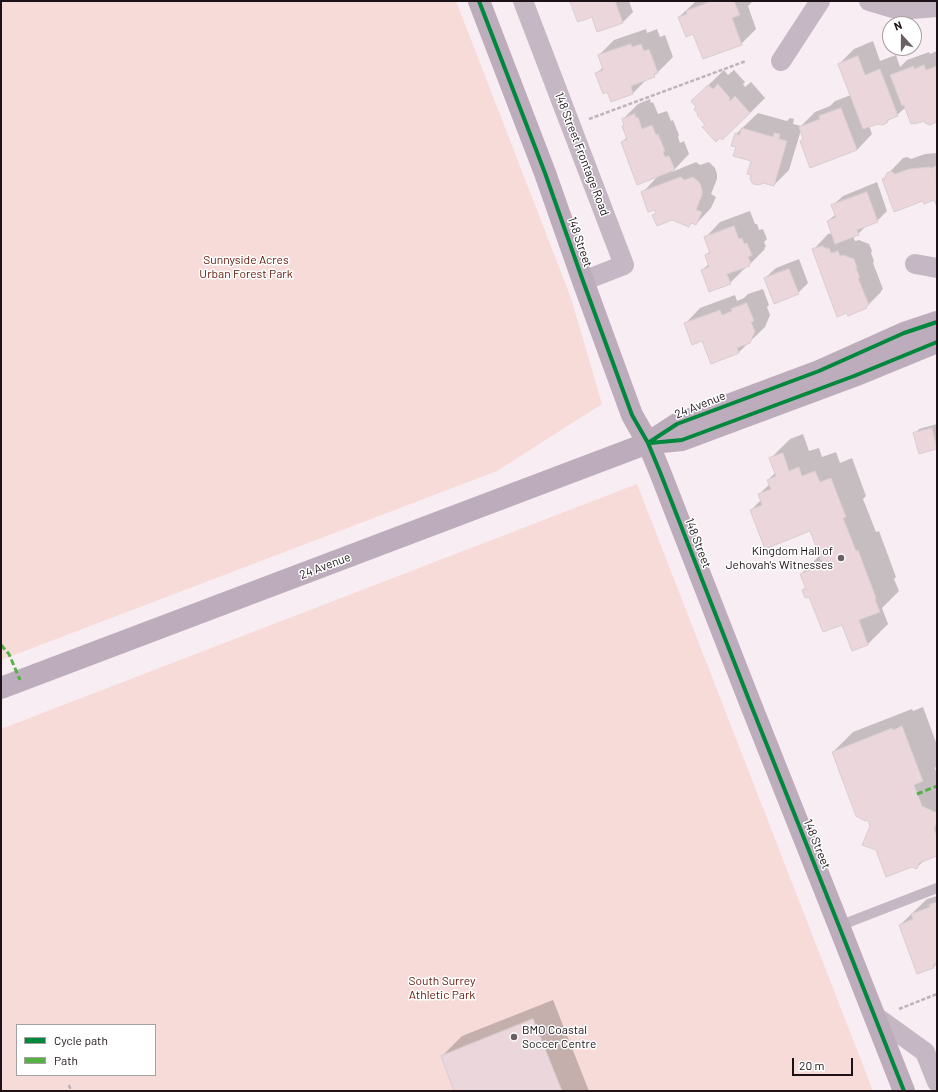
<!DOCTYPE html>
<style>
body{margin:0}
#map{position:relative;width:938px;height:1092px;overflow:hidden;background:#f8edf2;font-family:Barlow,sans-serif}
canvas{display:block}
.frame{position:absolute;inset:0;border:2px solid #1d1217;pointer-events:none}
.legend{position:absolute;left:16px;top:1024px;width:140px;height:52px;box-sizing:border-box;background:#fff;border:1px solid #a5a0a2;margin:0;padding:5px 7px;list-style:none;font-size:12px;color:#1d1217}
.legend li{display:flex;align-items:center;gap:8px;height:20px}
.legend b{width:20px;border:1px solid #a5a0a2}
.north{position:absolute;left:882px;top:16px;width:40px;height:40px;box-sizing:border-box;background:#fff;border:1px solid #a5a0a2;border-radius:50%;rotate:339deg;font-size:11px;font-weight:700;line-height:16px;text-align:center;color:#1d1217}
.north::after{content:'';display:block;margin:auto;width:14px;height:18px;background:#6a5f64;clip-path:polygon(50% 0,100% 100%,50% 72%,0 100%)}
.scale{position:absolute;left:792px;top:1058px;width:61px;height:18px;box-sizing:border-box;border:2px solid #1d1217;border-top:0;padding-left:5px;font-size:12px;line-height:14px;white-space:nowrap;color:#1d1217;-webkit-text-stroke:3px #fff;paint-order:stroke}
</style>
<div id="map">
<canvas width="938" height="1092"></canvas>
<div class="frame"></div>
<ul class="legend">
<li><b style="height:5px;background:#00873e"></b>Cycle path</li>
<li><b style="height:5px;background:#55b145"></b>Path</li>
</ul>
<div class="north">N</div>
<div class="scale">20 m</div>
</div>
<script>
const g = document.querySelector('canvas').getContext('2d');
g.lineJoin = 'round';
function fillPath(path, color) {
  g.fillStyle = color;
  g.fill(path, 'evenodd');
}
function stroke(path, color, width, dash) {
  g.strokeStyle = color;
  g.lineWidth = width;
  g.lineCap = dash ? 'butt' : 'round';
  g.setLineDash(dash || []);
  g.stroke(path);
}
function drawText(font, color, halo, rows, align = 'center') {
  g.font = font + ' Barlow,sans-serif';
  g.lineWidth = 3;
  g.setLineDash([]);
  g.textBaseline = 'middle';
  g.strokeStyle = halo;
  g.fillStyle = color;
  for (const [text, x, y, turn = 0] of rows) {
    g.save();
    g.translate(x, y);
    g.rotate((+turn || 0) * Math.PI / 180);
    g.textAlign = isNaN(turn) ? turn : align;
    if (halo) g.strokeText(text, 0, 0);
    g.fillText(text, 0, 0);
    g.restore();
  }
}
const green = new Path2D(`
 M1 1H456L571 298 602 404 497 471 1 660Z
 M637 484 873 1091H1V729ZM17 1025H155V1075H17Z`);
const shadow = new Path2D(`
 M571 1H629L633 12 623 22 593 16Z
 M697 1H753L748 6 756 29 741 44 694 32 679 17 695 2Z
 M646 29 647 33 657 29 660 37 665 35 673 57 654 76 648 78 633 93 611 101 608 91 597 73 603 67 599 55 614 40Z
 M873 41 880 61 896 55 900 67 907 60 929 52 930 54 937 51V119L934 122 925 119 906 107 897 115 892 117 887 122 878 123 869 126 872 134 857 150 801 141 804 138 801 130 789 170 774 185 753 175 752 160 737 147 736 134 758 113 787 121 790 118 794 119 793 124 801 126 815 112 830 106 835 101 851 95 839 64 854 49Z
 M724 70 728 75 734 70 745 82 743 84 745 87 751 82 765 98 750 113 706 125 699 114 697 107 692 101Z
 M650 99 651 103 653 102 658 114 667 111 671 121 673 120 679 135 678 137 680 143 684 141 689 154 672 172 696 162 700 165 709 162 715 168 717 174V179L711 194 716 197 711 208 696 224 693 222 689 226 657 212 655 209 642 193 659 175 622 142 627 137 623 126 625 124 623 119 638 104Z
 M937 153V203L935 199 924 200 883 179 903 158 907 157 911 159 925 154Z
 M877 182 887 211 877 221 867 225 858 234 853 236 855 241 859 240 869 244 872 251 871 253 874 261 873 263 883 289 881 291V292L866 307 813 250 828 234 833 233 828 221 836 214 832 206 843 196Z
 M750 211 755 224H757L759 230 763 229 767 239 764 242 766 247 764 248 765 249 749 265 745 266V268L730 283 702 270 709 264 706 255 710 251 705 238 720 222Z
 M799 259 808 283 798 293 765 278 776 268Z
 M763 289 769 305 767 307 770 315 765 327 739 352 711 363 703 340 685 324 700 308 735 295 737 301 744 298 748 294Z
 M937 424V448L920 452 915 434 919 429Z
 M803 434 809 451 819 448 822 457 836 452 840 463 852 458 866 496 863 499 876 532 879 531 896 577 894 579 899 591 882 608 888 624 868 644 852 650 843 624 810 595 803 590 806 587 801 574 820 555 811 530 751 510 761 500 759 494 770 484 768 480 775 473 770 459 790 439Z
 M923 707 937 745V766L935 768 937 774V855L925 860 917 867 871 826 833 752 853 732 912 709 913 711Z
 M937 896V963L934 967 900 925 927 899Z
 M553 1000 589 1091H456L442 1056 462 1036Z`);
const building = new Path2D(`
 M570 1H615L623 23 597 32 592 17 578 22Z
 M712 1H734L740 15 732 18 742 45 703 59 693 34 686 37 678 17 687 14 686 11Z
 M631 44 632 47 641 44 644 51 649 49 658 73 654 74 655 77 631 86 633 94 611 102 607 92 603 94 595 73 603 70 598 55Z
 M858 56 865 75 880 69 898 116 888 120 887 123 882 125 878 124 863 129 838 64Z
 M924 65 926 70 937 66V118L935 123 930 125 925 123V121L914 124V123L911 124 904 105 902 106 890 75 914 66V69Z
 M718 84 730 98 729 99 730 101 735 96 750 113 722 140 720 138 716 142 702 127 705 125 697 115 698 114 694 109 696 107 691 101 708 85 713 89Z
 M841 108 857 150 810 168 800 141 803 139 799 127 820 119 819 116Z
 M635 114 636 118 638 117 642 129 652 125 656 135 658 134 665 151 663 152 665 157 669 156 675 170 637 185 621 142 627 139 622 126 624 125 622 119Z
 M742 128 773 137 774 133 780 134 779 139 787 141 774 186 763 183 762 184 758 185 753 184 750 179 751 175 747 174 751 161 733 156 736 147 731 146 735 133 739 135Z
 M936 166 937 204 936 205 934 200 924 204 923 201 894 212 882 179 885 178 887 173 891 171 895 174 909 169 930 167 931 168Z
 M681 177 684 180 693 177 700 183 702 190V195L696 210 702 212 696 225 691 223 689 227 672 220 657 226 652 215 656 213 655 210 648 212 641 192Z
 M867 192 878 222 857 230 859 235 835 244 827 221 836 217 831 205Z
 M734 226 739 239 742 238 744 244 747 243 752 255 748 257 751 263 749 264 750 266 727 274 731 284 709 292 701 270 709 267 705 255 710 253 704 237Z
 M823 246 824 248 826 247 827 249 829 248 831 253 838 251 840 256 843 255 854 259 857 268H856L860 278H858L869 305 866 306 867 308 848 316 847 313 837 317 812 249Z
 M789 269 799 294 774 304 764 278Z
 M747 303 754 321 751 322 755 331 750 343 737 348 739 353 711 364 702 341 692 345 684 323 720 310 722 315 732 311 731 309Z
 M932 428 937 449 919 454 913 433Z
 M783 453 789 471 799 467 802 476 815 471 820 482 831 478 846 517 843 518 856 551 858 550 876 598 875 599 880 612 859 620 868 645 852 651 842 625 823 632 809 597 805 598 802 590 806 589 800 574 823 565 810 531 765 549 750 510 762 505 758 494 771 489 767 480 776 476 769 458Z
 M902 726 923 781 914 785 922 806 937 813V822L934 829 937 837V856L919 863 917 869 912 867 886 877 876 850 862 845 870 826 868 820 865 821 856 816 832 752 892 728 893 730Z
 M937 902V963L933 965 934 968 917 974 899 925 913 919 911 914 930 907 929 905Z
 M533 1019 562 1091H454L441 1056Z`);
const path = new Path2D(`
 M589 119 746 61
 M899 1009 937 994
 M69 1085 71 1091`);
const lane = new Path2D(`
 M839 926 937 888`);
const street = new Path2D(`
 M523 1 624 265 583 281
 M869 1 899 10 937 7
 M781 61 820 1
 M915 264 937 268
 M875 1016 925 1052 937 1082`);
const secondary = new Path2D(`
 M479 1 545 173 583 281 632 415 648 443 660 472 749 700 839 926 904 1091
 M651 443 682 440 854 376 937 342
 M1 688 648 443 677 424 819 371 904 333 937 322`);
const quiet = new Path2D(`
 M1 645 9 654 20 680
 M917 794 937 786`);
const cycleway = new Path2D(`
 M479 1 545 173 583 281 632 415 648 443 660 472 749 700 839 926 904 1091
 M648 443 677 424 819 371 904 333 937 322
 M650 443 682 440 854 376 937 342`);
const markers = [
 [841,558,4,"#6a5f64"],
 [514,1037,4,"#6a5f64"]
];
const streetNames = [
 ["148 Street Frontage Road",582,154,69],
 ["148 Street",580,242,71],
 ["24 Avenue",700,405,-22],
 ["148 Street",698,543,69],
 ["24 Avenue",325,566,-21],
 ["148 Street",817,844,68]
];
const parkNames = [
 ["Sunnyside Acres",246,260],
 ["Urban Forest Park",246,274],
 ["South Surrey",442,981],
 ["Athletic Park",442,995]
];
const poiNames = [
 ["Kingdom Hall of",833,551],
 ["Jehovah's Witnesses",833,565],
 ["BMO Coastal",522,1030,"left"],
 ["Soccer Centre",522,1044,"left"]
];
fillPath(green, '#f7dbd8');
fillPath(shadow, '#0003');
fillPath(building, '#ead6db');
stroke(building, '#d8cdcf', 1);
stroke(path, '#beb2bc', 2.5, [4, 2]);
stroke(lane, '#c5b7c4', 10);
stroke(street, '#c5b7c4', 20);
stroke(secondary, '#bcacbc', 22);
stroke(quiet, '#55b145', 3, [6, 3]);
stroke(cycleway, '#00873e', 4);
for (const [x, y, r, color] of markers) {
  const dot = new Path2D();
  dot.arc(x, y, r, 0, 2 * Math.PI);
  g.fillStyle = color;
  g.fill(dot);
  stroke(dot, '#fff', 1.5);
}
drawText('12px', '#1d1217', '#fff', streetNames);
drawText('12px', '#62170a', '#fff', parkNames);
drawText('12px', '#1d1217', '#fff', poiNames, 'right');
</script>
